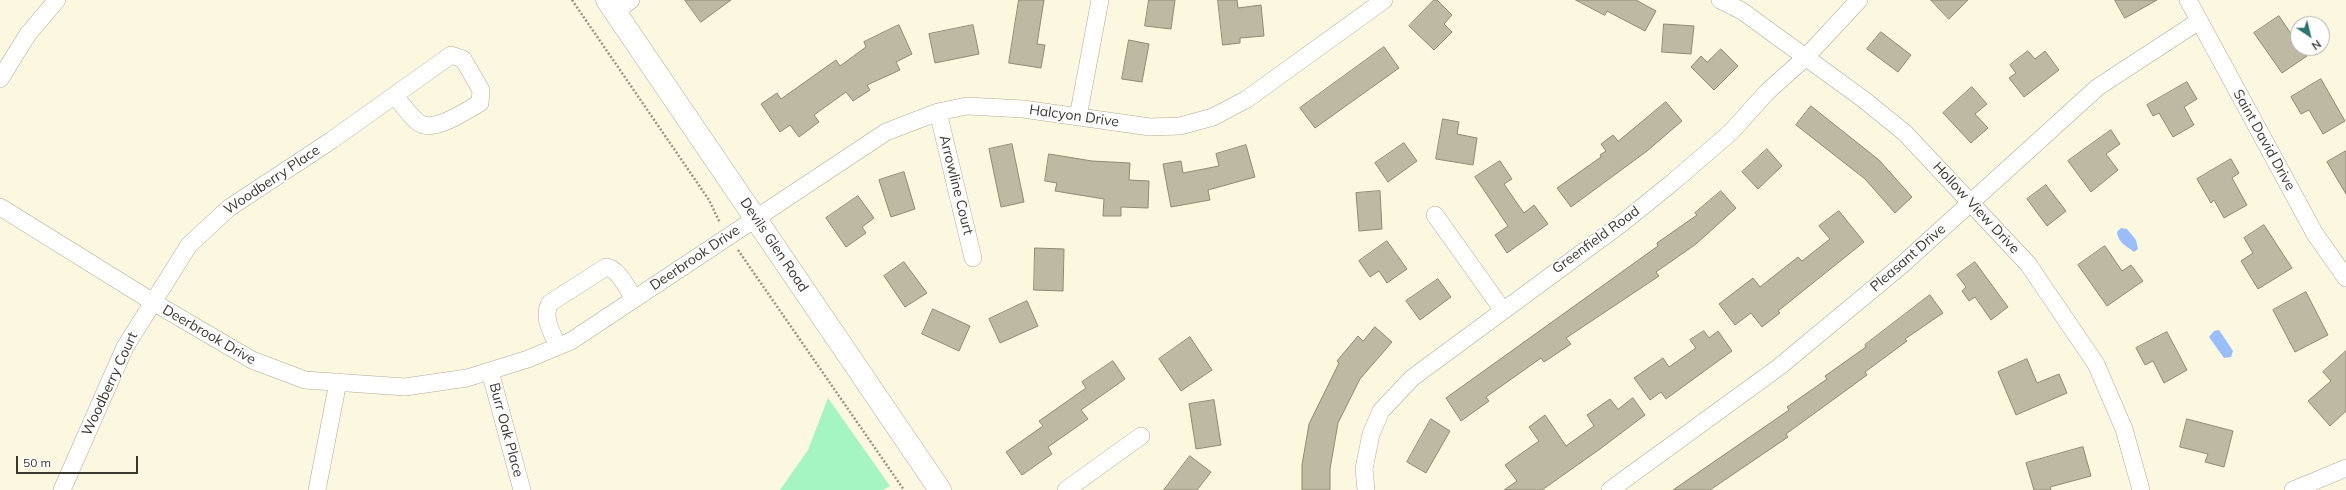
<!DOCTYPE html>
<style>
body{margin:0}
#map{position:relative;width:2346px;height:490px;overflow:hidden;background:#fcf8df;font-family:Mulish,sans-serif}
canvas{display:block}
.north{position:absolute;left:2290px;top:16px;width:40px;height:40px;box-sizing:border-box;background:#fff;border:1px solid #b0afab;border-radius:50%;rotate:145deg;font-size:11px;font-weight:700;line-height:16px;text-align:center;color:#39372e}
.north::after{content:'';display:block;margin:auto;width:14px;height:18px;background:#2b746f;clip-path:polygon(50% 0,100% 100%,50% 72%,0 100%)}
.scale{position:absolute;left:16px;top:456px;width:122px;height:18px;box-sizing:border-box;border:2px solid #39372e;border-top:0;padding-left:5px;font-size:12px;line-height:14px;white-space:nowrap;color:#39372e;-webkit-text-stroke:3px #fff;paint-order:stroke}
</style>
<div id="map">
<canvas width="2346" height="490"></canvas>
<div class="north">N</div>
<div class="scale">50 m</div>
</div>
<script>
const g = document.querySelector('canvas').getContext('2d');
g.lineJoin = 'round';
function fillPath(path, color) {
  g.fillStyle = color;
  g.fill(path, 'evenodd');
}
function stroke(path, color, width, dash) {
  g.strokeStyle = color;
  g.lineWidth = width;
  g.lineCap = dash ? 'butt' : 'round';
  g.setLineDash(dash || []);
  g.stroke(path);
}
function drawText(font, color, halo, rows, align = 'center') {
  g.font = font + ' Mulish,sans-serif';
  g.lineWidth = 3.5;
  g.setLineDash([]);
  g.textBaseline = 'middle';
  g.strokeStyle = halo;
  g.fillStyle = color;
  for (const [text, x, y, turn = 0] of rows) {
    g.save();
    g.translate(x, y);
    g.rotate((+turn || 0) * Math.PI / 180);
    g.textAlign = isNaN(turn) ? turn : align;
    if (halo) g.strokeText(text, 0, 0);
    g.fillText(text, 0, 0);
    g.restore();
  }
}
const green = new Path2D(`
 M828 398 890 486 883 490H780L808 450Z`);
const water = new Path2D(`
 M2121 228 2127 229 2136 240 2138 249 2134 252C2127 246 2118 243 2117 232Z
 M2219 330 2233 351 2231 357 2224 358 2209 337 2214 331Z`);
const building = new Path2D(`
 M685 0H731L701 22Z
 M1019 0H1044L1037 44 1045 45 1041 68 1009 63Z
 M1149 0H1175L1171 29 1145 26Z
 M1218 0H1237L1238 8 1261 5 1264 36 1240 38V43L1223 45Z
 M1434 0H1437L1452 15 1444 24 1452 32 1434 50 1409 26Z
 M1576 0H1636L1656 11 1645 31 1607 11 1605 15Z
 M1931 0H1968L1949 19Z
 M2115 0H2157L2125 18Z
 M2279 16 2298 44V48H2301L2307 56 2282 73 2254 33Z
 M1664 24 1694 26 1691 54 1662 52Z
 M899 25 912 54 896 62 900 70 867 85 870 90 853 101 846 92 814 115 819 122 799 137 790 125 780 132 761 104 777 93 781 99 836 60 840 66 866 47 864 42Z
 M973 25 979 54 935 63 929 34Z
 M1881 32 1911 55 1898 72 1867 49Z
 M1129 40 1149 44 1142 82 1122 79Z
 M1384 47 1399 68 1315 128 1300 108Z
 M1721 49 1738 66 1714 90 1691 67 1701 56 1707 62Z
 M2028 51 2035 59 2045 51 2059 70 2024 97 2009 78 2016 73 2010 65Z
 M2321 79 2345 121 2323 134 2309 110 2301 114 2291 97Z
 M2187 82 2197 99 2184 107 2194 125 2173 137 2159 113 2153 116 2147 105Z
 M1972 87 1987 104 1975 114 1988 128 1971 143 1943 113Z
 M1666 102 1682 121 1647 151 1571 207 1557 188 1601 157 1600 155 1606 151 1601 144 1613 135 1618 141Z
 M1811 106 1879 160 1912 197 1895 213 1865 179 1796 125Z
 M1443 119 1459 122 1457 134 1477 138 1473 165 1436 159Z
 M2111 130 2120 144 2106 154 2118 170 2091 192 2068 161Z
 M1404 143 1417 161 1388 182 1375 163Z
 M1012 144 1024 202 1001 207 989 149Z
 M1246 145 1255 177 1208 190 1210 200 1171 207 1163 164 1181 161 1183 173 1219 166 1216 154Z
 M1767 149 1782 166 1758 189 1742 172Z
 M2346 151V194L2327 162Z
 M1049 154 1092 161 1130 163 1129 180 1149 181 1148 208 1121 207V216H1103L1104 199 1055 191 1057 183 1045 181Z
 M2231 159 2239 173 2232 178 2247 205 2224 218 2214 200 2211 203 2197 179Z
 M1500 161 1512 179 1504 184 1519 206 1524 213 1534 205 1548 224 1507 253 1495 235 1508 226 1475 177Z
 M904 172 915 209 891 217 879 180Z
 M2046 185 2066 211 2047 226 2027 199Z
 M1380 191 1382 229 1359 231 1356 193Z
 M1721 191 1736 208 1696 244 1656 272 1659 276 1566 338 1571 344 1544 362 1541 358 1486 397 1489 401 1461 421 1446 398 1658 246 1657 243 1697 215 1695 213Z
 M858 196 874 218 862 227 866 233 846 247 826 218Z
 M1839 211 1864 242 1778 311 1780 313 1762 327 1751 313 1735 325 1719 304 1753 278 1760 287 1798 257 1802 261 1830 239 1819 226Z
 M2264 225 2292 268 2258 289 2241 261 2253 253 2244 238Z
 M1387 241 1407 269 1387 283 1379 271 1370 277 1359 261Z
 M2105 246 2122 271 2131 265 2143 281 2107 306 2078 265Z
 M1035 248 1064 249 1063 291 1034 290Z
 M904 262 927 293 905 307 884 276Z
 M1975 262 2008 307 1991 320 1975 297 1969 301 1962 291 1966 287 1957 275Z
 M1438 279 1451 297 1420 320 1406 301Z
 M2306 292 2328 335 2295 352 2273 310Z
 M1930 295 1943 313 1905 339 1907 341 1865 372 1867 375 1786 434 1788 437 1710 490H1673L1789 410 1787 407 1827 379 1825 376 1866 347 1865 345Z
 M1027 301 1038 326 1000 343 989 319Z
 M933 309 970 326 959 351 922 334Z
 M1375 327 1392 342 1360 379 1338 423 1330 469V490H1302V465L1309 424 1339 363 1337 361 1358 336 1363 341Z
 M1704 331 1709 338 1718 331 1732 351 1666 399 1661 392 1650 400 1634 378 1663 358 1669 367 1696 348 1690 340Z
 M2167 332 2187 370 2164 383 2153 361 2145 365 2136 348Z
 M1190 337 1212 370 1181 391 1159 359Z
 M2346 351V411L2330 426 2308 401 2331 381 2323 372Z
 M2027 359 2037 383 2059 374 2067 393 2016 415 1998 372Z
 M1113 361 1125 379 1081 410 1088 419 1048 447 1052 454 1022 475 1006 452 1043 426 1039 421 1086 388 1082 382Z
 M1633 398 1645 415 1600 449 1542 490H1504L1517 481 1505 465 1539 441 1529 427 1545 415 1566 446 1594 426 1587 415 1610 399 1618 409Z
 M1214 400 1221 445 1196 449 1189 404Z
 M1431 419 1450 431 1426 473 1407 462Z
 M2187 419 2233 431 2224 467 2205 462 2208 454 2180 447Z
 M2083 447 2091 476 2050 487 2051 490H2034L2026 463Z
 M1190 456 1211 472 1197 490H1164Z`);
const path = new Path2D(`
 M572 0 709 200 720 223
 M738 250 904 490`);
const street = new Path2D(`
 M1720 0 1742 11 1863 99 1905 133 2028 264 2096 364 2124 429 2141 490
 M2188 0 2315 234 2346 278
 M615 12 631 0
 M0 79 28 34 57 0
 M938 112 973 258
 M1078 117 1100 0
 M0 207 153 302 252 360 305 380 405 387 467 378 528 359 571 341 886 132 938 112 967 106 1023 109 1150 127 1180 126 1213 117 1247 99 1384 0
 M1435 215 1502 309
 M558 346C552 333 542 317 550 303L606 267C619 269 627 288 634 299
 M490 371 522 490
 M62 490 125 347 189 245 229 208 332 140 451 55 463 59 481 90 480 103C465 111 432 135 418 122 409 115 402 104 395 96
 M317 490 338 382
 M1066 490 1141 436
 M1366 490 1364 469 1371 434 1381 411 1412 378 1621 224 1673 182 1731 132 1767 92 1806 57 1859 0
 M1610 490 1779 367 1903 264 2098 87 2199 21
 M2293 490 2346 468`);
const secondary = new Path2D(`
 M607 0 940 490`);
const streetNames = [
 ["Halcyon Drive",1074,116,8],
 ["Saint David Drive",2264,140,61],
 ["Woodberry Place",272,180,-34],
 ["Arrowline Court",956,185,76],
 ["Hollow View Drive",1976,208,47],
 ["Greenfield Road",1596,240,-36],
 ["Devils Glen Road",774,245,56],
 ["Deerbrook Drive",695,258,-34],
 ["Pleasant Drive",1908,258,-41],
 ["Deerbrook Drive",209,335,30],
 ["Woodberry Court",110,384,-65],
 ["Burr Oak Place",506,430,75]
];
fillPath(green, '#a5f5c1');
fillPath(water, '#98befd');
fillPath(building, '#bdb9a2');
stroke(building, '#8e8a74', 1);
stroke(street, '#afab94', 18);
stroke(secondary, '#afab94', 23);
stroke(path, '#989584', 2.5, [2, 2]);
stroke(street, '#fff', 17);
stroke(secondary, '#fff', 22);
drawText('14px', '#39372e', '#fff', streetNames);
</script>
